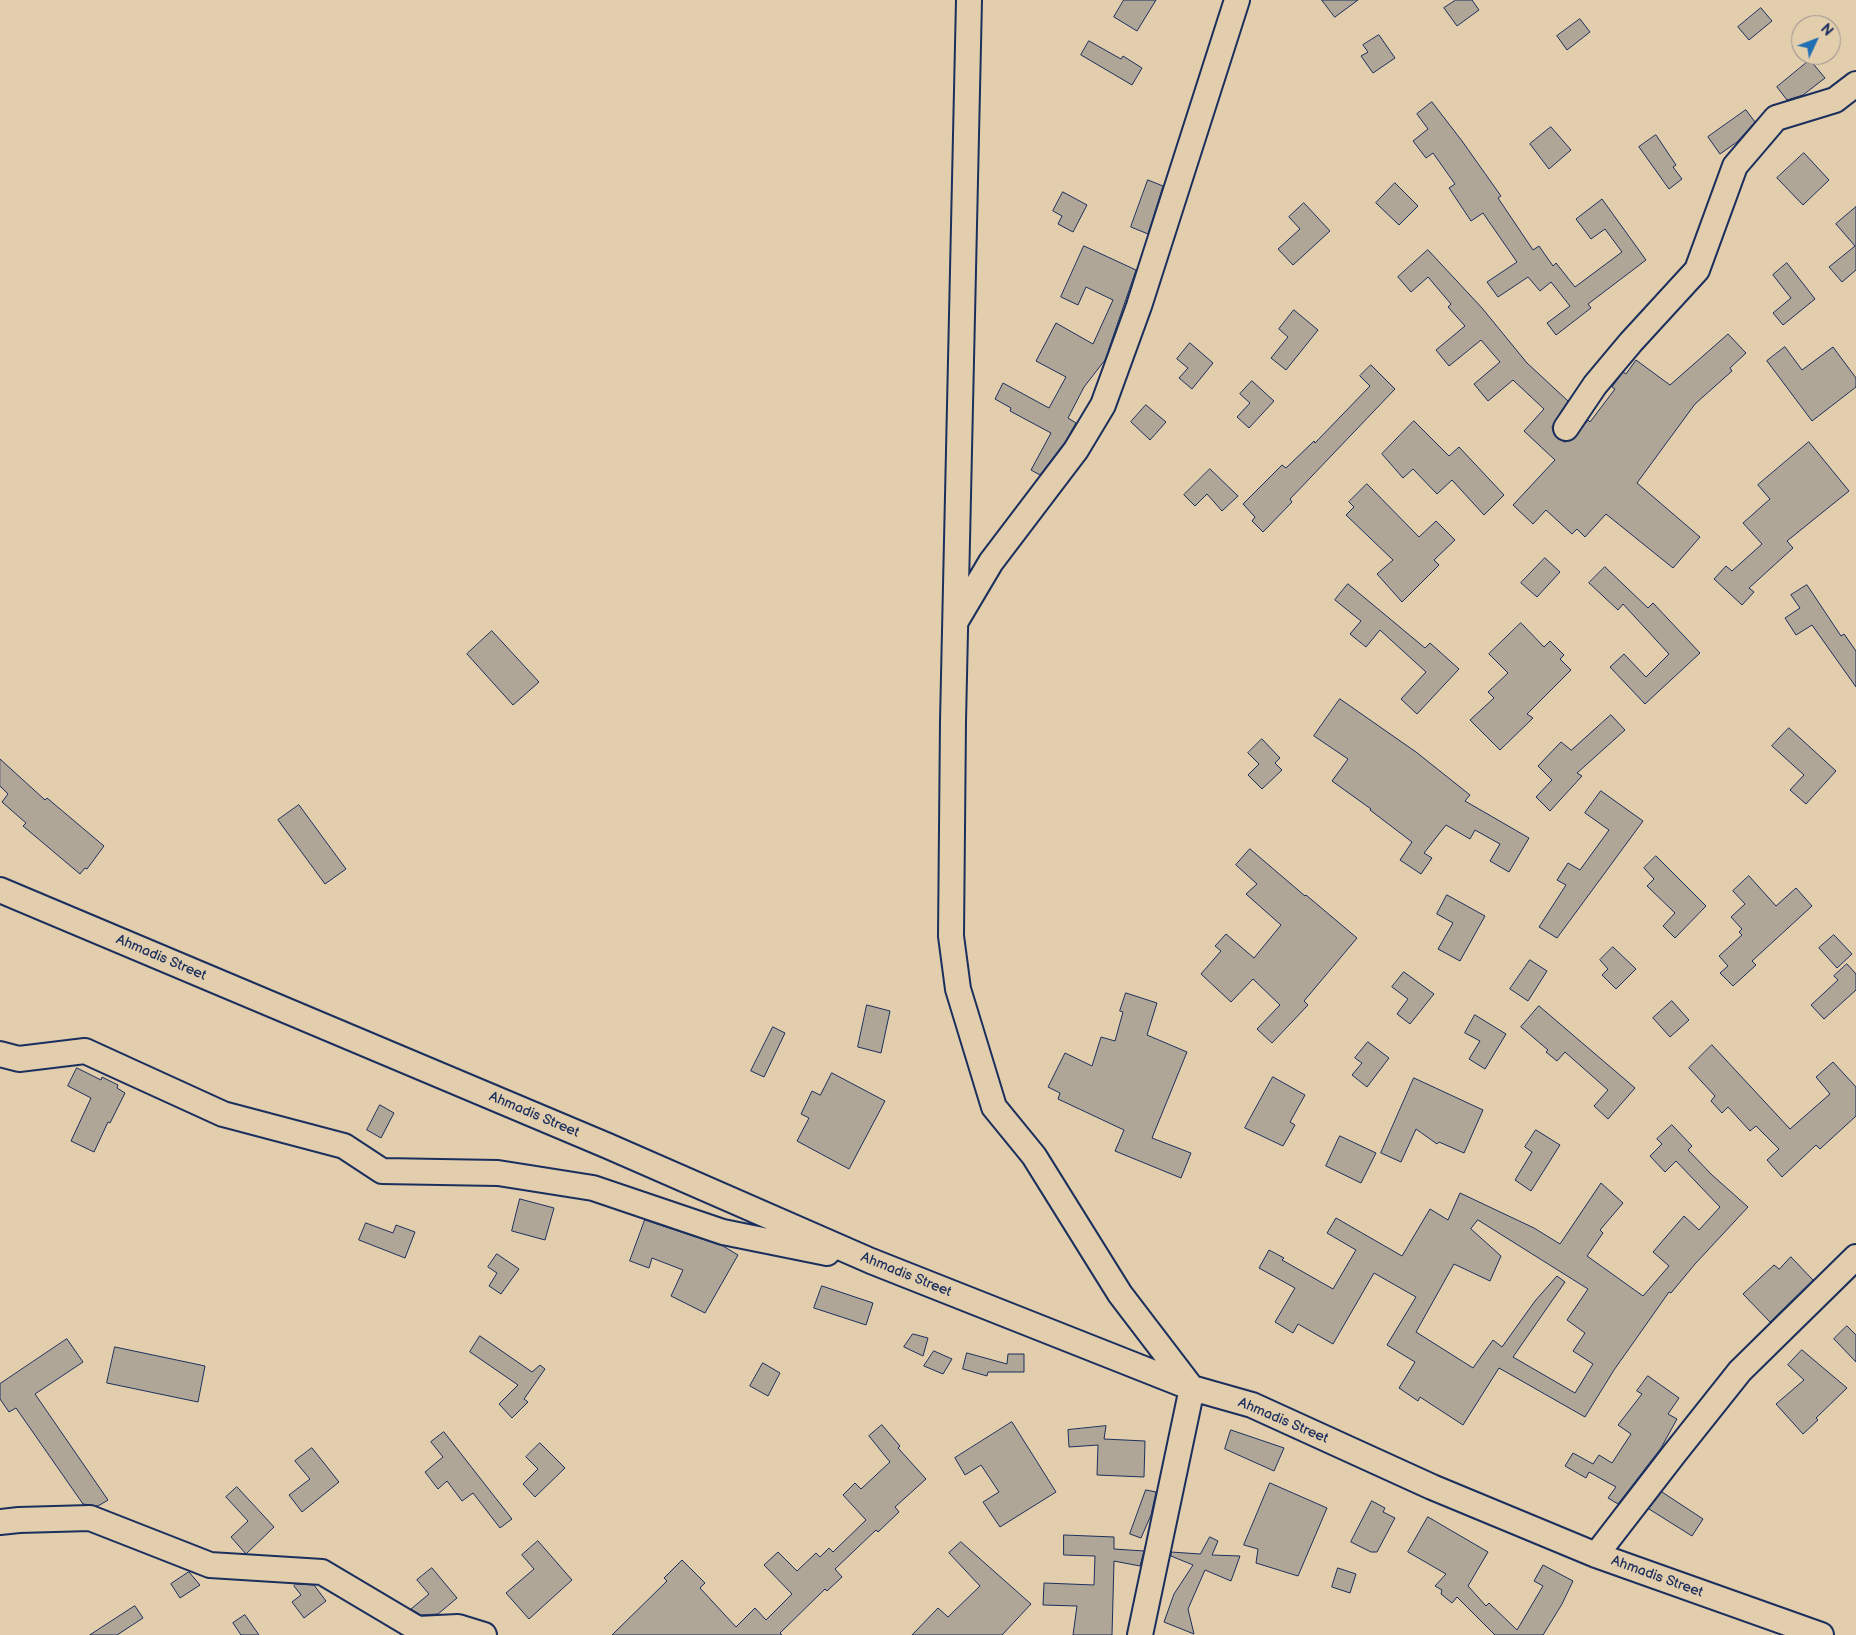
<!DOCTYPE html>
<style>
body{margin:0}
#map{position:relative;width:1856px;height:1635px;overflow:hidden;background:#e2ceac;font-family:"Balsamiq Sans",sans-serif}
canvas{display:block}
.north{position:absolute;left:1791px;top:15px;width:50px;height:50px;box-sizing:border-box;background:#e2ceac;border:1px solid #928e8d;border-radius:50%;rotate:47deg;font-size:14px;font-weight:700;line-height:20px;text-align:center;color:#1b2f5e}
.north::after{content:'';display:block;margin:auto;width:18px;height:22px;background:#1f6fb2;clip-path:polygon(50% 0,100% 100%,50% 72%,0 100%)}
</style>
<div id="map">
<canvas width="1856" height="1635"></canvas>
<div class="north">N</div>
</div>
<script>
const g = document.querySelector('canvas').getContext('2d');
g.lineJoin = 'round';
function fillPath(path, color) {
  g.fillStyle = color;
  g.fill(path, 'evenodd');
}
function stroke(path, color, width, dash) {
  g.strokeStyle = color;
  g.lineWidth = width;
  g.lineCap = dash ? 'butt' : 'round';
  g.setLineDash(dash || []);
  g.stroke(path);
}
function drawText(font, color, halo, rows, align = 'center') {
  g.font = font + ' "Balsamiq Sans",sans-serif';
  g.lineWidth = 4.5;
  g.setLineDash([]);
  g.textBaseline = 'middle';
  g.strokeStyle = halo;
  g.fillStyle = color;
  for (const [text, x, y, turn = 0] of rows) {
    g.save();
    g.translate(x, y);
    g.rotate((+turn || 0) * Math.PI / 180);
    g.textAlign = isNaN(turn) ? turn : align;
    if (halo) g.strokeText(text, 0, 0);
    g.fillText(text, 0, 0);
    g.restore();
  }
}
const building = new Path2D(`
 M1124 0H1156L1137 31 1114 17Z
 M1322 0H1358L1335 17Z
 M1456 0H1472L1479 10 1457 26 1444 8Z
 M1761 8 1772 21 1749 40 1738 27Z
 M1580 19 1590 32 1567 50 1557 36Z
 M1379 35 1395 58 1373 73 1361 56 1368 52 1363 45Z
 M1089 41 1121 59 1123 56 1142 68 1132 85 1081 55Z
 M1810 60 1825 78 1803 95 1787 100 1777 87Z
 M1432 102 1462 141 1501 196 1498 198 1533 250 1539 246 1553 266 1556 263 1575 287 1622 252 1605 229 1591 239 1576 219 1602 199 1646 260 1588 304 1591 308 1556 335 1547 323 1570 306 1551 282 1540 291 1528 277 1498 297 1487 282 1517 262 1483 213 1471 221 1449 188 1455 184 1433 153 1426 158 1413 141 1428 129 1417 114Z
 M1746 110 1755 122 1737 142 1720 154 1708 137Z
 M1551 127 1571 150 1549 169 1530 144Z
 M1656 135 1676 165 1673 167 1682 179 1669 189 1639 147Z
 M1804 153 1829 180 1803 205 1777 178Z
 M1148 180 1163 186 1148 234 1131 227Z
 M1395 183 1418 206 1399 225 1376 203Z
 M1063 192 1087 205 1073 232 1058 224 1062 216 1053 211Z
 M1304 203 1330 231 1293 265 1278 249 1300 229 1289 217Z
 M1856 207V270L1842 282 1829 267 1855 246 1836 224Z
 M1084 246 1136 270 1105 360 1084 387 1068 418 1076 423 1065 442 1040 475 1031 470 1051 433 1010 411 1011 408 995 399 1003 383 1049 408 1066 377 1036 361 1056 323 1093 344 1113 300 1086 287 1078 305 1061 297Z
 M1428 250 1482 308 1527 363 1568 401 1552 427 1554 434 1558 439 1565 442 1572 440 1588 420 1590 422 1615 389 1612 387 1623 372 1626 374 1636 360 1670 385 1728 334 1746 353 1730 368 1732 371 1695 404 1637 483 1700 537 1673 568 1606 514 1585 537 1577 529 1572 534 1546 510 1533 524 1513 505 1555 460 1524 431 1544 409 1513 380 1488 401 1474 384 1500 362 1481 340 1449 366 1436 350 1465 326 1448 307 1451 304 1428 277 1411 292 1398 277Z
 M1787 263 1815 299 1783 325 1773 313 1791 298 1773 275Z
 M1294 310 1318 330 1286 370 1271 358 1288 337 1279 329Z
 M1190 343 1213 363 1192 389 1179 378 1188 368 1177 359Z
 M1785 347 1802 370 1833 347 1856 378V387L1812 421 1767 361Z
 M1371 365 1395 389 1290 499 1292 502 1263 532 1252 521 1255 517 1243 504 1282 465 1286 468 1314 441 1315 443 1370 386 1360 376Z
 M1252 381 1274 401 1249 428 1237 417 1250 403 1240 394Z
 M1146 405 1166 422 1150 440 1131 422Z
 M1414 421 1449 456 1459 447 1504 495 1484 515 1452 480 1437 494 1413 469 1403 478 1382 454Z
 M1809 442 1849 491 1787 541 1793 548 1749 588 1754 592 1742 605 1714 579 1726 566 1732 571 1762 544 1743 523 1770 499 1758 485Z
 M1210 469 1238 496 1222 511 1207 494 1195 506 1184 495Z
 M1367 484 1419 537 1436 521 1455 540 1434 560 1439 565 1402 602 1377 574 1393 560 1346 515 1354 507 1349 502Z
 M1545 558 1560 572 1537 597 1521 583Z
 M1605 567 1648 608 1653 603 1700 653 1645 704 1610 667 1624 654 1646 677 1669 654 1623 604 1618 610 1589 583Z
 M1348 584 1425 648 1430 643 1459 669 1417 714 1401 699 1426 672 1380 630 1366 647 1350 634 1361 621 1335 600Z
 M1807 585 1841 636 1844 634 1856 651V687L1812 625 1796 635 1785 618 1800 608 1791 595Z
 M1521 623 1544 647 1550 641 1564 655 1560 659 1571 670 1527 714 1533 718 1500 750 1470 720 1494 698 1488 692 1508 673 1489 654Z
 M492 631 539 682 513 705 467 654Z
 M1340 699 1416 752 1470 795 1465 801 1529 838 1509 872 1490 861 1500 844 1475 830 1470 839 1446 825 1424 853 1432 858 1421 874 1400 860 1412 842 1370 810 1371 809 1332 781 1348 759 1314 736Z
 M1611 715 1625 730 1577 773 1582 776 1550 811 1536 797 1552 780 1538 766 1561 742 1571 750Z
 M1789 728 1836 771 1806 804 1790 790 1804 775 1772 746Z
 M1262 739 1280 758 1275 763 1282 770 1262 789 1248 775 1259 764 1248 753Z
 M0 759 45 800 47 798 104 846 87 869 85 868 80 874 23 826 26 823 2 802 8 794 0 786Z
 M1601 791 1643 821 1557 938 1539 927 1566 885 1557 880 1568 863 1580 870 1609 830 1585 813Z
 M299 805 346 869 325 884 278 820Z
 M1250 849 1305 896 1306 895 1357 938 1304 1001 1308 1005 1272 1043 1257 1029 1280 1005 1253 979 1231 1002 1201 974 1221 951 1215 946 1226 934 1254 958 1281 925 1246 894 1257 884 1236 865Z
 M1656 856 1706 906 1675 938 1663 926 1675 913 1647 886 1654 879 1644 868Z
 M1749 876 1776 906 1796 888 1812 906 1752 961 1756 965 1733 986 1720 973 1728 966 1719 956 1742 935 1739 932 1742 929 1731 917 1745 904 1733 891Z
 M1447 895 1485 916 1460 961 1438 949 1453 923 1437 914Z
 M1834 935 1852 954 1837 968 1819 948Z
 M1613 947 1636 969 1616 989 1602 975 1608 969 1600 960Z
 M1530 960 1547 971 1528 1001 1510 989Z
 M1847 964 1856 974V990L1824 1019 1811 1005 1838 980 1834 976Z
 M1404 972 1434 994 1410 1024 1397 1014 1408 999 1392 987Z
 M1126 993 1157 1003 1147 1035 1187 1052 1152 1138 1191 1153 1181 1178 1115 1151 1124 1130 1058 1099 1060 1093 1048 1087 1065 1053 1092 1066 1101 1037 1115 1041 1123 1012 1120 1011Z
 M1672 1001 1689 1020 1670 1037 1653 1018Z
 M867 1005 890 1011 881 1053 858 1047Z
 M1539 1006 1635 1088 1608 1119 1594 1106 1608 1090 1565 1052 1557 1061 1546 1052 1548 1050 1521 1027Z
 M1475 1015 1506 1034 1485 1069 1469 1059 1480 1041 1465 1033Z
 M773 1027 785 1033 764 1077 751 1071Z
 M1368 1042 1389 1058 1367 1087 1352 1075 1362 1063 1355 1058Z
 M1712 1045 1790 1129 1830 1094 1816 1077 1833 1062 1856 1087V1116L1820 1149 1816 1145 1782 1177 1767 1160 1779 1149 1756 1126 1750 1131 1728 1107 1722 1113 1711 1101 1715 1096 1689 1068Z
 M77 1068 101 1080 102 1077 118 1085 117 1088 125 1093 110 1123 108 1122 94 1152 71 1141 91 1098 68 1086Z
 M832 1073 885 1101 849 1169 797 1141 809 1118 801 1114 812 1091 820 1095Z
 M1273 1077 1305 1095 1290 1122 1295 1125 1283 1146 1245 1128Z
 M1414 1078 1483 1110 1464 1153 1439 1142 1437 1144 1416 1129 1401 1162 1381 1153Z
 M380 1105 394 1113 381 1138 367 1130Z
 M1672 1125 1692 1146 1688 1150 1712 1175 1748 1207 1695 1264 1671 1293 1669 1292 1614 1370 1585 1417 1499 1368 1463 1425 1420 1397 1418 1401 1399 1388 1415 1362 1387 1345 1416 1297 1374 1273 1333 1344 1298 1324 1293 1333 1275 1322 1295 1288 1259 1268 1269 1250 1284 1258 1282 1260 1333 1289 1356 1250 1327 1233 1336 1218 1402 1256 1430 1209 1448 1220 1460 1193 1534 1228 1560 1244 1601 1183 1623 1203 1600 1230 1603 1233 1587 1256 1643 1296 1669 1266 1653 1252 1684 1216 1699 1230 1720 1207 1676 1161 1665 1172 1650 1156 1662 1144 1657 1139ZM1478 1220 1588 1289 1567 1320 1585 1333 1573 1351 1593 1364 1575 1393 1513 1357 1565 1282 1557 1276 1535 1301 1502 1347 1493 1340 1473 1368 1416 1332 1454 1264 1490 1281 1501 1256 1471 1229Z
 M1536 1130 1560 1145 1531 1191 1515 1180 1532 1152 1525 1147Z
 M1340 1136 1376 1153 1361 1183 1326 1166Z
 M520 1199 554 1208 545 1240 512 1231Z
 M645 1220 723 1246 738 1255 705 1313 671 1296 683 1270 652 1258 649 1268 630 1261Z
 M366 1223 393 1233 396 1225 415 1232 405 1258 359 1240Z
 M497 1254 519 1269 501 1294 489 1286 497 1273 488 1267Z
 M1791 1257 1813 1280 1770 1322 1743 1294 1774 1265 1779 1269Z
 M822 1286 873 1303 866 1325 814 1308Z
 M1847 1326 1856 1335V1362L1834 1339Z
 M913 1334 928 1338 923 1356 904 1347Z
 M480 1336 532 1372 540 1365 545 1369 524 1399 528 1402 512 1418 499 1404 518 1385 470 1352Z
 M67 1339 83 1362 35 1394 108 1500 98 1506 83 1504 16 1408 9 1412 0 1399V1384Z
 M115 1347 205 1366 198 1402 107 1383Z
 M1802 1350 1847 1388 1816 1418 1818 1420 1803 1434 1776 1404 1804 1380 1788 1365Z
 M934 1351 952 1359 943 1374 924 1366Z
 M967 1353 1007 1364 1008 1354H1024V1372H988L987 1376 963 1369Z
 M763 1363 780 1373 768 1396 750 1386Z
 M1648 1376 1679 1398 1668 1414 1677 1419 1661 1448 1618 1504 1608 1498 1616 1487 1589 1472 1586 1478 1565 1466 1573 1453 1593 1464 1599 1455 1612 1463 1631 1434 1618 1425 1642 1394 1637 1391Z
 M1012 1422 1056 1492 1000 1527 983 1502 999 1492 981 1465 965 1475 955 1458Z
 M882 1425 900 1446 898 1448 926 1479 895 1507 899 1512 878 1532 876 1530 835 1569 842 1577 827 1591 825 1589 780 1633 782 1635H612L667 1581 664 1578 682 1560 705 1583 700 1588 736 1627 755 1608 766 1620 792 1594 764 1565 778 1552 797 1571 816 1553 820 1557 829 1548 833 1552 866 1520 843 1495 855 1483 861 1489 890 1462 869 1436Z
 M1106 1426 1104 1439 1145 1441 1144 1477 1097 1475 1098 1445 1069 1447 1068 1430Z
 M1231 1430 1284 1448 1274 1471 1225 1449Z
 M444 1432 512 1519 500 1528 473 1493 462 1501 447 1481 438 1489 425 1472 443 1457 431 1442Z
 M540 1443 565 1468 535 1497 523 1484 538 1469 526 1457Z
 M312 1448 339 1482 302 1512 289 1495 310 1479 295 1461Z
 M1270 1483 1327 1508 1298 1576 1256 1563 1258 1549 1244 1545Z
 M237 1487 274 1527 246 1554 231 1537 248 1521 226 1497Z
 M1146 1490 1156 1492 1151 1515 1141 1538 1130 1534Z
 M1662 1492 1703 1519 1692 1536 1649 1509Z
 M1372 1501 1385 1508 1383 1512 1395 1518 1377 1552H1371L1351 1542Z
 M1428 1517 1488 1552 1468 1586 1486 1606 1489 1603 1517 1630 1543 1586 1534 1581 1543 1565 1573 1581 1562 1604 1543 1635H1495L1457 1597 1452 1603 1441 1594 1442 1590 1435 1586 1446 1574 1408 1552Z
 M1064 1535 1114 1537V1549L1144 1551 1140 1566 1114 1561 1112 1635H1073L1077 1606 1043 1605 1044 1583 1094 1585 1095 1556 1064 1555Z
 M1210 1537 1218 1541 1212 1555 1240 1556 1231 1581 1205 1570 1188 1609 1194 1634 1164 1622 1174 1594 1193 1565 1171 1556V1552L1200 1554Z
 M538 1541 572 1580 529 1619 506 1593 534 1569 522 1555Z
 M961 1542 1031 1604 1002 1635H912L938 1608 948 1617 980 1586 949 1553Z
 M432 1568 457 1598 438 1614 421 1615 411 1609 429 1594 417 1580Z
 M1338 1568 1356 1574 1350 1593 1332 1587Z
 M189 1572 200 1585 180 1598 171 1584Z
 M296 1584 314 1585 326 1601 304 1618 292 1602 301 1595 294 1586Z
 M135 1606 143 1618 117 1635H90Z
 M245 1615 259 1635H241L233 1623Z`);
const minor = new Path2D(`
 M969 0 953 721 951 936 958 989 994 1107 1034 1156 1120 1294 1191 1387
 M1566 428 1595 385 1631 342 1697 270 1735 166 1776 118 1835 100 1856 84
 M956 621 991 562 1076 450 1103 405 1139 306 1237 0
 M0 890 608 1146 871 1261 1192 1388 1252 1405 1432 1487 1596 1555 1821 1635
 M0 1054 19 1059 85 1051 223 1114 344 1146 382 1171 498 1173 593 1188 723 1232 827 1253
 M0 1522 19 1520 90 1518 210 1565 322 1572 418 1629 458 1627 484 1635
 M1596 1555 1674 1454 1740 1371 1856 1257
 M1140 1635 1192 1388`);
const streetNames = [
 ["Ahmadis Street",161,958,23],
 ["Ahmadis Street",534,1115,23],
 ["Ahmadis Street",906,1275,22],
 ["Ahmadis Street",1283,1421,23],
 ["Ahmadis Street",1657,1577,20]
];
fillPath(building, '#b0a698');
stroke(building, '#1b2f5e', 1);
stroke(minor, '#1b2f5e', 28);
stroke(minor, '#e2ceac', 24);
drawText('14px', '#1b2f5e', '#e2ceac', streetNames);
</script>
